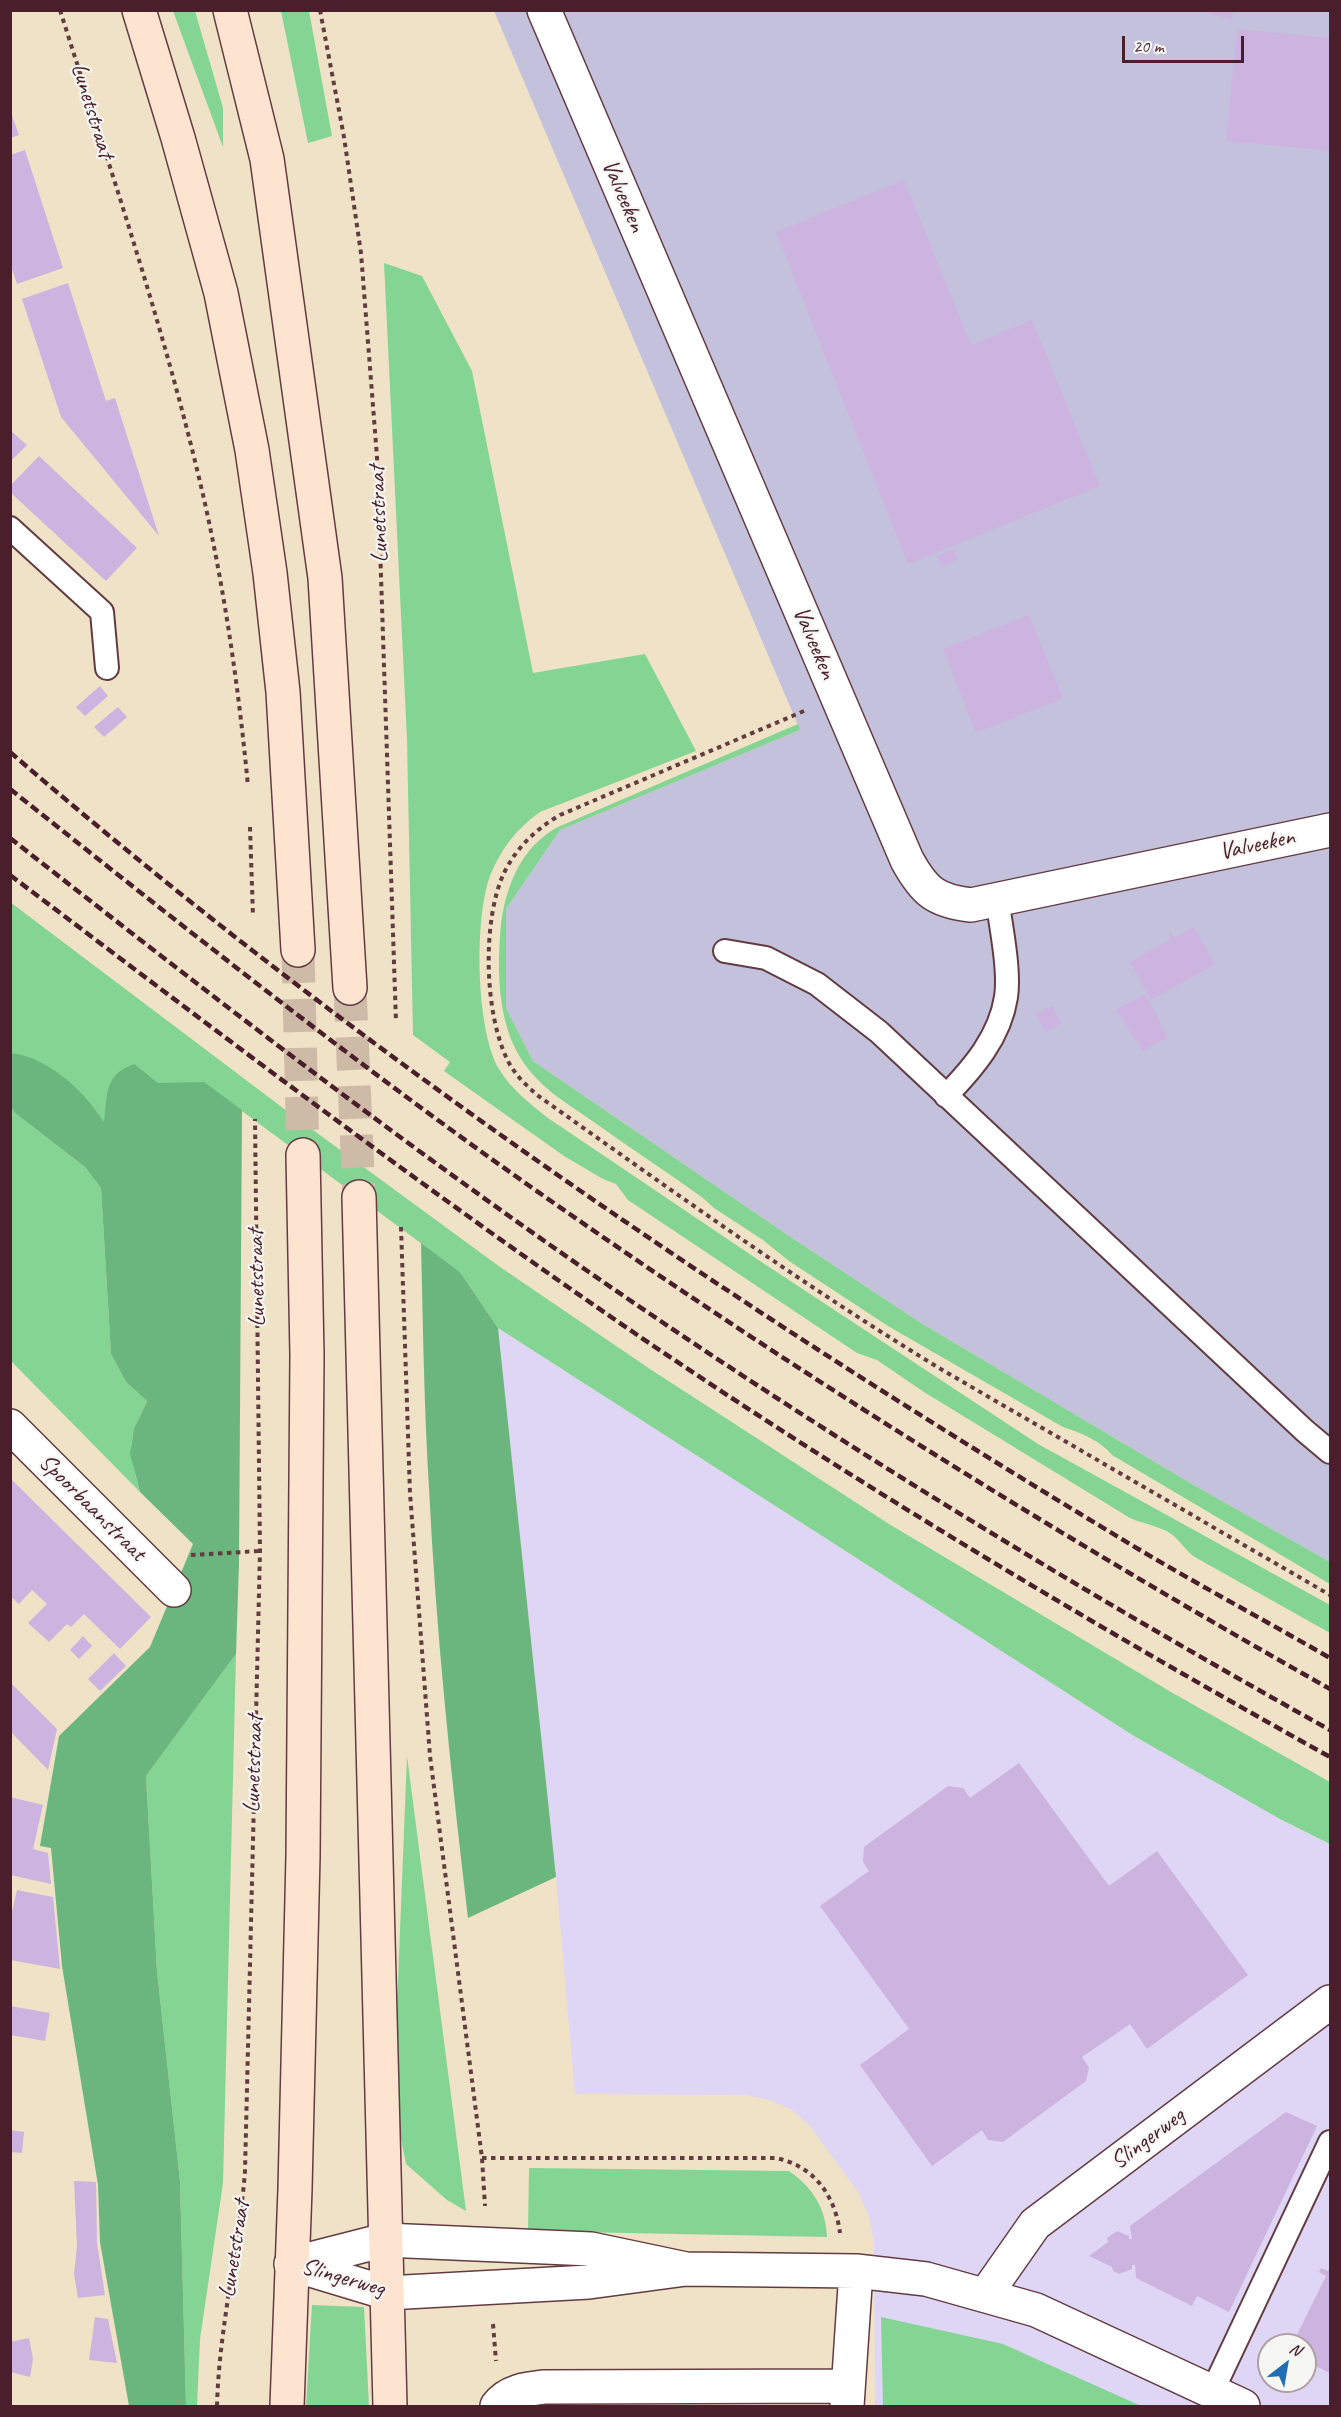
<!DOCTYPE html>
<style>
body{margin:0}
#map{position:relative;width:1341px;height:2417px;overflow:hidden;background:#efe2c6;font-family:Caveat,sans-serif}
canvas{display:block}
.frame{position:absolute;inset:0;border:12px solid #4a1f2b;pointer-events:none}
.north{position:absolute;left:1257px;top:2333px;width:60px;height:60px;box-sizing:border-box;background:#f6f6f2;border:2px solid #b1a0a2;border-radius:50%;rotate:31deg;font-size:16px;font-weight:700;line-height:24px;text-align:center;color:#4a1f2b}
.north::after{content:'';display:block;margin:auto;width:21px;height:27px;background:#1f6fb2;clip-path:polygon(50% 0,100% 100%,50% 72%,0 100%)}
.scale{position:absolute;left:1122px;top:36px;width:122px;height:27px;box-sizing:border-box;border:3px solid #4a1f2b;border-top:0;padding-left:8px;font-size:18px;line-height:21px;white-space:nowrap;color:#4a1f2b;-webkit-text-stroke:4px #f6f6f2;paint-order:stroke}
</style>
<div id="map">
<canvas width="1341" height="2417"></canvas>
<div class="frame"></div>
<div class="north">N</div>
<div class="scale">20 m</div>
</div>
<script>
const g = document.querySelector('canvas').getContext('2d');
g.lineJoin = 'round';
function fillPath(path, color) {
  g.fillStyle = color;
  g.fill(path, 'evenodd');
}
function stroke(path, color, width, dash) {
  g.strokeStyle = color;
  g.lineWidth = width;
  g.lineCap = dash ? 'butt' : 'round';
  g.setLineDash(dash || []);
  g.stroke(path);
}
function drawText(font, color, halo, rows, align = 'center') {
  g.font = font + ' Caveat,sans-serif';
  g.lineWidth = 4.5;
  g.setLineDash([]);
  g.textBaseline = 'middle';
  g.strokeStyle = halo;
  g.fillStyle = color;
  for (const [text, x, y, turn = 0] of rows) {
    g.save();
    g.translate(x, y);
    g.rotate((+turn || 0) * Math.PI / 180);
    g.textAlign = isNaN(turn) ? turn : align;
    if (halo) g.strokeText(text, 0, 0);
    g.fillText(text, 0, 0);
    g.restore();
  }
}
const built = new Path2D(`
 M498 1328 1134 1736 1280 1819 1330 1844V2406H875L874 2241 869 2216 858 2192 810 2126 792 2110 770 2100 745 2095 575 2094 556 1877ZM1269 2345H1305V2381H1269Z`);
const industrial = new Path2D(`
 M494 11H1330V1562L1197 1487 921 1323 789 1236 533 1061 506 1008V909L560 830 800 730Z`);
const green = new Path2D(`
 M173 11H195L223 108V147Z
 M281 11H309L332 136 308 143Z
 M384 263 422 276 472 371 533 673 645 654 696 751 540 812C516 829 501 849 490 876 474 919 476 1030 499 1069 511 1089 530 1104 548 1118L757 1259 1038 1444 1330 1605V1633L1193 1556C1186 1550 1182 1544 1176 1538 1166 1527 1143 1524 1130 1518L924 1392 877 1360 857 1353 628 1200 616 1184 603 1179 564 1156 444 1071 450 1062 413 1035 407 739Z
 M798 724 800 730 560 830 506 909V1008L533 1061 789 1236 921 1323 1197 1487 1330 1562V1584L1112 1455C1100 1440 1081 1433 1063 1427L888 1326 789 1261 763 1240 714 1208 703 1198C666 1171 628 1147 591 1120 565 1102 537 1086 520 1057 497 1019 497 968 501 924 506 885 522 846 558 827Z
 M10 902 283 1108 500 1267 650 1369 889 1524 1171 1692 1330 1782V1844L1280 1819 1134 1736 498 1328 460 1272 204 1083H158L135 1064 104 1123 14 1053 11 1055Z
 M11 1107 15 1113 85 1167 101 1188 111 1354 126 1382 147 1401C127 1443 128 1448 140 1492L11 1361Z
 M236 1654 223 2183 200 2339 197 2406H186L180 2181 157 1971 146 1776Z
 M407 1756 466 2211 447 2200 406 2164 399 2129 396 2031Z
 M529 2168 789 2171C812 2187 826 2208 827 2237L528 2231Z
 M312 2305 364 2307 369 2406H306Z
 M881 2317 1003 2344 1141 2406H883Z`);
const forest = new Path2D(`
 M14 1053C52 1061 83 1090 104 1122 108 1095 103 1074 135 1064L158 1083 204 1082 242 1110 239 1563 236 1654 146 1776 157 1971 180 2181 186 2406H129L100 2242 98 2185 62 1966 51 1848 40 1846 59 1736 150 1647 193 1544 140 1492 130 1454 134 1429 147 1401 126 1382 111 1354 101 1188 85 1167 15 1113 11 1107 10 1055Z
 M421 1243 460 1272 498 1328 556 1877 468 1918C451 1775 436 1632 429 1488 424 1406 423 1325 421 1243Z`);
const building = new Path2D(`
 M1200 10H1234L1231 20Z
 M1237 29 1330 38V151L1226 141Z
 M10 110 19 135 10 138Z
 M25 150 63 268 17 284 10 263V155Z
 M904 180 971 345 1032 320 1100 486 908 564 776 232Z
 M68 283 106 401 115 398 159 536 61 417 22 299Z
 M10 430 27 445 10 462Z
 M39 456 137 548 106 581 10 492V486Z
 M954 549 958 560 941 567 937 556Z
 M1029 615 1063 698 976 733 943 649Z
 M100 686 108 696 85 716 76 707Z
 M118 707 127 717 104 737 94 727Z
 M1194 927 1215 964 1151 1000 1130 962 1171 939 1169 935 1172 933 1174 938Z
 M1145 994 1168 1037 1143 1051 1116 1010Z
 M1052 1006 1061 1024 1045 1032 1036 1014Z
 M10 1478 151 1617 120 1649 84 1614 71 1627 67 1624 49 1642 28 1623 47 1604 32 1590 19 1604 10 1596Z
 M83 1636 92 1646 79 1659 70 1650Z
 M114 1653 126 1666 100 1691 88 1679Z
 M10 1682 57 1729 48 1770 10 1731Z
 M1019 1763 1109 1886 1157 1851 1248 1975 1147 2049 1130 2024 1082 2057 1089 2068 1086 2081 1003 2142 988 2140 982 2130 932 2166 860 2065 909 2029 820 1906 869 1871 863 1862 864 1847 948 1786 963 1788 970 1798Z
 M10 1797 43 1805 33 1849 48 1853 51 1884 10 1875Z
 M17 1890 53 1897 60 1969 10 1960V1920Z
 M10 2006 50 2013 45 2041 10 2035Z
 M1286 2112 1317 2126 1229 2312 1197 2296 1192 2306 1136 2278 1135 2265H1132V2269L1119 2274 1113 2271 1112 2267 1089 2256 1108 2242 1107 2238 1117 2231 1129 2236V2239H1132L1130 2226Z
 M10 2130 24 2132 22 2153 10 2152Z
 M74 2181 96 2182 97 2243 105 2295 78 2298 74 2274 77 2246Z
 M1330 2266V2373L1305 2361V2345H1292L1326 2276 1319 2272 1321 2268 1328 2271Z
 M95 2317 108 2319 117 2363 89 2360Z
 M29 2338 33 2359 30 2377 10 2372V2342Z`);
const secondaryTunnel = new Path2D(`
 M298 950 303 1155
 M350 988 359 1197`);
const path = new Path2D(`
 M60 10C112 175 168 339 206 508 226 600 239 692 248 786
 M320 10 344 137 361 253 377 457 396 1022
 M804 711 560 815C536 829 516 848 504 873 482 920 484 1014 508 1061 515 1075 526 1085 537 1095 671 1190 804 1286 944 1371L1330 1595
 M250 827 253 916
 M401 1227 410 1493 430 1756 482 2158 485 2206
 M191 1555 260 1551
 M482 2158H776C814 2166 835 2195 840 2233
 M493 2324 496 2361
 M217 2406C219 2327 239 2250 245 2171L260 1551 255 1119`);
const service = new Path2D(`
 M10 528 102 612 107 668
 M725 951 766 958 817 984 879 1032 1305 1431 1330 1452
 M946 1096C973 1068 1000 1037 1006 997 1010 971 1001 926 997 899
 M1212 2392 1330 2142`);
const minor = new Path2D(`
 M544 10 907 860C924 891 935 901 971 905L1330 830
 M10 1426 174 1590
 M385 2240 591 2249 686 2269 589 2282 387 2293 291 2264Z
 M686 2269 856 2271 926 2279 1036 2310 1243 2406
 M986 2294 1035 2224 1330 2002
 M497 2406C508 2391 526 2389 544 2387L847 2386
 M847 2406 856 2271`);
const secondary = new Path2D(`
 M139 10 178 138 221 293 252 450 270 573 283 692 298 950
 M230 10 267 159 325 578 350 988
 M359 1197 390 2406
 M287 2406 295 2189 303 1856 307 1355 303 1155`);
const rail = new Path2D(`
 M10 752C354 1049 732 1304 1120 1538 1189 1580 1261 1618 1330 1658
 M10 789C176 921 342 1053 514 1175 777 1361 1050 1531 1330 1689
 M10 838C172 965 334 1091 502 1211 767 1400 1046 1572 1330 1730
 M10 875C223 1036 434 1197 655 1347 873 1494 1100 1629 1330 1757`);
const streetNames = [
 ["Lunetstraat",92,111,73],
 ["Valveeken",623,196,67],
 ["Lunetstraat",379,514,-92],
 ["Valveeken",814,643,67],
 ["Valveeken",1257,845,-12],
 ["Lunetstraat",257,1278,-91],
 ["Spoorbaanstraat",92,1508,45],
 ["Lunetstraat",254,1764,-88],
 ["Slingerweg",1148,2139,-37],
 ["Lunetstraat",235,2249,-81],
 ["Slingerweg",343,2278,16]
];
fillPath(built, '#dfd5f5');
fillPath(industrial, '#c3c1db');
fillPath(green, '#84d494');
fillPath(forest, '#6bb67e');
fillPath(building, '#cdb4e0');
stroke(secondaryTunnel, '#cebba7', 33, [33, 16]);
stroke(service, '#633c42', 26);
stroke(minor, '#633c42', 36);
stroke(secondary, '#633c42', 36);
stroke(path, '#633c42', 4, [4.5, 4.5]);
stroke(service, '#fff', 22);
stroke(minor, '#fff', 33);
stroke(secondary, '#fde4d1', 33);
stroke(rail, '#4a1f2b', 4.5, [9, 4.5]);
drawText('24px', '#4a1f2b', '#f6f6f2', streetNames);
</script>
